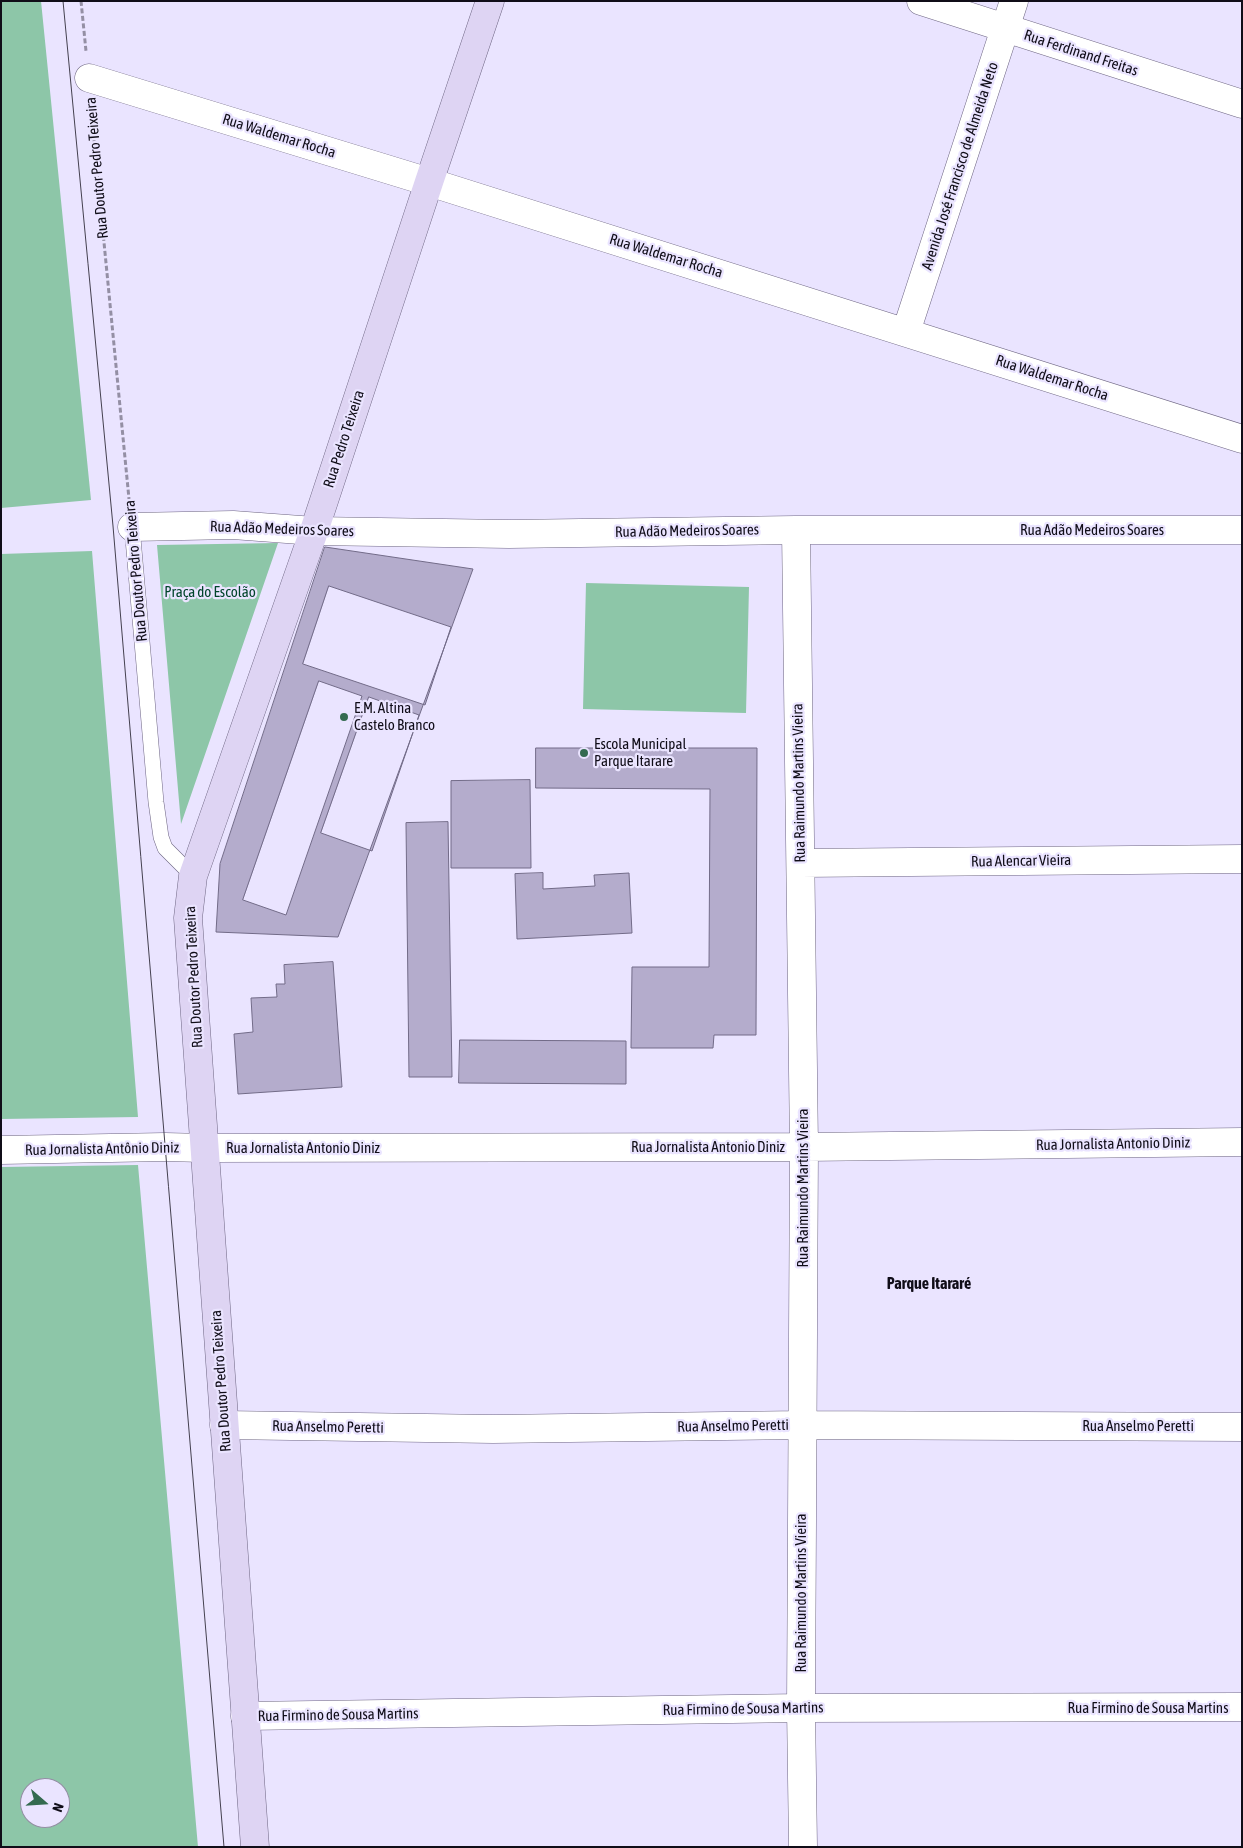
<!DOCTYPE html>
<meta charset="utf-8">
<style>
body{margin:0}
#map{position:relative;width:1243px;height:1848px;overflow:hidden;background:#eae4ff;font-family:"Asap Condensed",sans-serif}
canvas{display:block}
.frame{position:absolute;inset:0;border:2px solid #100d18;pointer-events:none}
.north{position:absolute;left:20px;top:1778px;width:50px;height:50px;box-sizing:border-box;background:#eae4ff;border:1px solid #938ea3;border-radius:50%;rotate:109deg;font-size:14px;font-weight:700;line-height:20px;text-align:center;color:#100d18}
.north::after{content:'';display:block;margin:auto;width:18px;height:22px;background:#346a50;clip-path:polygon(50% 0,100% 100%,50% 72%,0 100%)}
</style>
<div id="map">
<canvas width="1243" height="1848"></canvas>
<div class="frame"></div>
<div class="north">N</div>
</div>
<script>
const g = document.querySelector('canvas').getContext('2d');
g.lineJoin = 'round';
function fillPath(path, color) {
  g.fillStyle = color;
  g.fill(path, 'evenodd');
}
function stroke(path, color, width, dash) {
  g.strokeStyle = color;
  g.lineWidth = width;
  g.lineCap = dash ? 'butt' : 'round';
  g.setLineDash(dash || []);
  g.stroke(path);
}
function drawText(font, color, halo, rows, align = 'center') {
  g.font = font + ' "Asap Condensed",sans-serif';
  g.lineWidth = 4.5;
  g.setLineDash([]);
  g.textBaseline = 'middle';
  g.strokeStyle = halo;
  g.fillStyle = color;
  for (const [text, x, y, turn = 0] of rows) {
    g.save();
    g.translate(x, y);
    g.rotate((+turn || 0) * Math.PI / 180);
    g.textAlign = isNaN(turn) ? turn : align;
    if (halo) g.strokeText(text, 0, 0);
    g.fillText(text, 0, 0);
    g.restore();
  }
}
const green = new Path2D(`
 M1 1H41L91 500 1 508Z
 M278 543 181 824 157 545Z
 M92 551 138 1117 1 1119V554Z
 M586 583 749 587 746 713 583 709Z
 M138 1165 198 1847H1V1167ZM30 1788H60V1818H30Z`);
const building = new Path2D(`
 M325 547 473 569 338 937 216 932 220 864Z
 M329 586 451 627 425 705 303 664Z
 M319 681 362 696 286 915 243 900Z
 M369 697 419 715 372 851 321 833Z
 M536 748H757L756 1035H714L713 1048H631L632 967H709L710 789 536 788Z
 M530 780 531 868H451V781Z
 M448 822 452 1077H409L406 823Z
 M543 873V889L595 886 594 875 629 873 632 933 517 939 515 874Z
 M333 962 342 1087 238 1094 234 1034 253 1032 251 998 277 997 276 984H285L284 965Z
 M460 1040 626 1041V1084L459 1083Z`);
const path = new Path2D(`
 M81 1 86 51
 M91 109 129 499`);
const lane = new Path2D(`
 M132 527 156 802 161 837 165 848 193 876`);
const street = new Path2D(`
 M921 1 1242 104
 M89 78 429 182 1242 439
 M906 332 1014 1
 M132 527 233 525 314 531 509 534 796 530H1242
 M796 530 804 1147 801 1708 803 1847
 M801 863 1242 859
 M1 1150 165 1147 204 1148 804 1147 1242 1142
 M224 1425 493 1429 802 1425 1242 1427
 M245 1716 801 1708 1242 1707`);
const secondary = new Path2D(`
 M255 1847 188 918 193 876 314 531 429 182 490 1`);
const tram = new Path2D(`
 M63 1 113 526 224 1847`);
const markers = [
 [344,717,5,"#346a50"],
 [584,753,5,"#346a50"]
];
const streetNames = [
 ["Rua Ferdinand Freitas",1081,53,18],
 ["Rua Waldemar Rocha",279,136,17],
 ["Avenida José Francisco de Almeida Neto",960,166,-72],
 ["Rua Doutor Pedro Teixeira",97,168,-95],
 ["Rua Waldemar Rocha",666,256,17],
 ["Rua Waldemar Rocha",1052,378,18],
 ["Rua Pedro Teixeira",344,439,-72],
 ["Rua Adão Medeiros Soares",282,529,2],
 ["Rua Adão Medeiros Soares",1092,530],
 ["Rua Adão Medeiros Soares",687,531,-1],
 ["Rua Doutor Pedro Teixeira",136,571,-95],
 ["Rua Raimundo Martins Vieira",799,783,-91],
 ["Rua Alencar Vieira",1021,861,-1],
 ["Rua Doutor Pedro Teixeira",194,977,-93],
 ["Rua Jornalista Antonio Diniz",1113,1144,-1],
 ["Rua Jornalista Antonio Diniz",708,1147],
 ["Rua Jornalista Antonio Diniz",303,1148],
 ["Rua Jornalista Antônio Diniz",102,1149,-1],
 ["Rua Raimundo Martins Vieira",803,1188,-90],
 ["Rua Doutor Pedro Teixeira",221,1381,-94],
 ["Rua Anselmo Peretti",733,1426,-1],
 ["Rua Anselmo Peretti",1138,1426],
 ["Rua Anselmo Peretti",328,1427,1],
 ["Rua Raimundo Martins Vieira",801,1593,-90],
 ["Rua Firmino de Sousa Martins",1148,1708],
 ["Rua Firmino de Sousa Martins",743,1709,-1],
 ["Rua Firmino de Sousa Martins",338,1715,-1]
];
const parkNames = [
 ["Praça do Escolão",210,592]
];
const poiNames = [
 ["E.M. Altina",354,708],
 ["Castelo Branco",354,725],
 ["Escola Municipal",594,744],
 ["Parque Itarare",594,761]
];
const neighbourhoodNames = [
 ["Parque Itararé",929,1284]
];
fillPath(green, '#8dc6a8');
fillPath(building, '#b4accc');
stroke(building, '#726b88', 1);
stroke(lane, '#6e6683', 16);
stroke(street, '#6e6683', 29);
stroke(secondary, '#6e6683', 29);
stroke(path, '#948fa4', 3, [5, 2.5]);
stroke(lane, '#fff', 15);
stroke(street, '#fff', 28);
stroke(secondary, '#ded4f3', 28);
stroke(tram, '#44404f', 1);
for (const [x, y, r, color] of markers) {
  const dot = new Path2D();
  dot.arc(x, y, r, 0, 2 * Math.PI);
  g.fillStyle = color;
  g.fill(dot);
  stroke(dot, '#eae4ff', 2);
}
drawText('15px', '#100d18', '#eae4ff', streetNames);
drawText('15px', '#00442b', '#eae4ff', parkNames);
drawText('15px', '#100d18', '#eae4ff', poiNames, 'left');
drawText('bold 16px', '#100d18', '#eae4ff', neighbourhoodNames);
</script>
